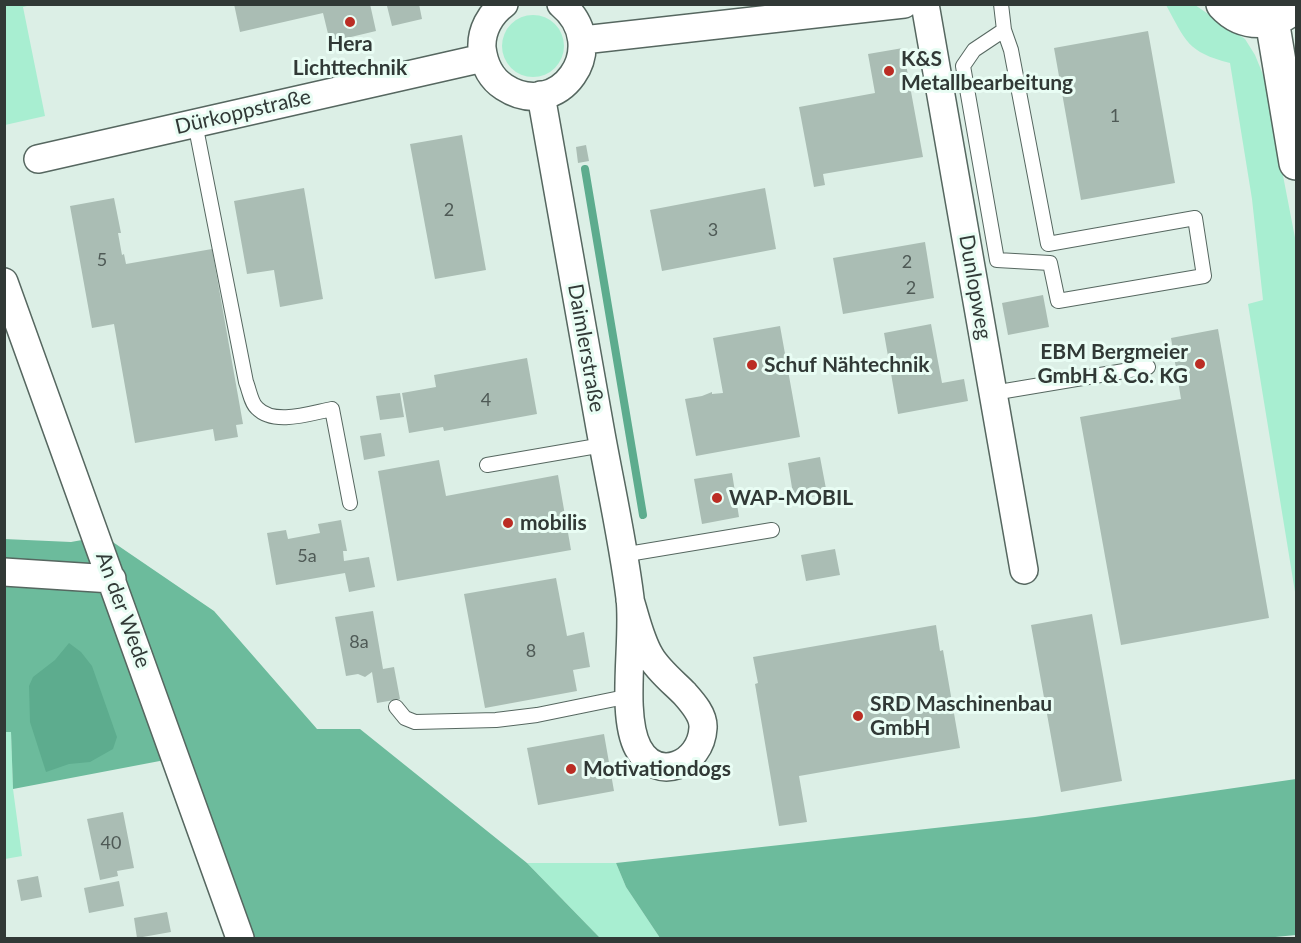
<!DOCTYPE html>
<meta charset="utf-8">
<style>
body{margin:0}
#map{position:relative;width:1301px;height:943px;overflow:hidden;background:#dcefe6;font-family:Lato,sans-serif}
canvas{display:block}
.frame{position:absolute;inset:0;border:6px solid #313936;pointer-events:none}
</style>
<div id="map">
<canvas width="1301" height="943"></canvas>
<div class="frame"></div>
</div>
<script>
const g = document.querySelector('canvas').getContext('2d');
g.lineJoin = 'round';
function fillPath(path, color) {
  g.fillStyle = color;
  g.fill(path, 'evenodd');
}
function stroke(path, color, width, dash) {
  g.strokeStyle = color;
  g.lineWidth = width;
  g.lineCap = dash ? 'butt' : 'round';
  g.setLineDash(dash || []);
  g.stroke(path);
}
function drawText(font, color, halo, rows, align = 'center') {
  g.font = font + ' Lato,sans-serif';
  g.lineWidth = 6;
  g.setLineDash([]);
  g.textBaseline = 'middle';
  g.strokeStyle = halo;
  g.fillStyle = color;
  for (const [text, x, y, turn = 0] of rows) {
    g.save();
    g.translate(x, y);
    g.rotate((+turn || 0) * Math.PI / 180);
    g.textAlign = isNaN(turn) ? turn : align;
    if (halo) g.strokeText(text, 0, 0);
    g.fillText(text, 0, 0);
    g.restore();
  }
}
const green = new Path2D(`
 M4 5H31L23 7 45 116 5 125Z
 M1166 5H1195L1245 39 1255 55 1264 77 1296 243V598L1248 304 1263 300 1252 199 1230 63C1187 52 1186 41 1166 5Z
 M502 46a31 31 0 1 1 62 0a31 31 0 1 1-62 0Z
 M11 731 13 789 22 856 5 859 4 732Z
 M527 863H616L626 887 660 938H600Z`);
const forest = new Path2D(`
 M104 536 214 611 317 729H360L527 863 600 938H250L186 756 13 789 11 732H4V539L71 542Z
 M1296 779V935L1265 938H660L626 887 616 863 1035 817Z`);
const water = new Path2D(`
 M69 643 81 652 92 666 117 737 113 749 90 762 69 764 46 772 30 722 29 686 33 677 55 660Z`);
const stream = new Path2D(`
 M585 169 643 515`);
const building = new Path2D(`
 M234 4H370L376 31 330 42 323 13 240 32Z
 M392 4H419L422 19 392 26 387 6Z
 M1148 31 1175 183 1081 200 1054 48Z
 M903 48 923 157 823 174 825 185 814 187 799 107 875 93 868 54Z
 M462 135 486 270 435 279 410 144Z
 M586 145 589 161 578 163 576 147Z
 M304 188 323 299 280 307 274 270 247 274 234 201Z
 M765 188 776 249 662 271 650 210Z
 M114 198 121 233H118L122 255 124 254 126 264 212 249 243 424 236 425 238 437 215 441 213 429 135 443 114 324 92 328 70 206Z
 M925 242 934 298 843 314 833 258Z
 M1043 295 1049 327 1008 335 1002 303Z
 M931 324 942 383 964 379 968 401 898 414 884 333Z
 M780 326 800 437 696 456 685 399 702 396 712 392V394L723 393 713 338Z
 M1218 329 1269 618 1121 645 1080 417 1181 399 1171 338Z
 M527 358 537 414 444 431 443 427 409 433 402 393 436 387 434 375Z
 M400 393 404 417 380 420 376 396Z
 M381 433 385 456 364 460 360 436Z
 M820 457 827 494 794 500 788 463Z
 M439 460 446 496 558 475 571 550 397 581 378 471Z
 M732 473 739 517 702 524 694 479Z
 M341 520 347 551H343L344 561 369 557 375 587 349 592 345 573 276 585 267 533 286 530 288 539 320 533 318 524Z
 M835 549 840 575 806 581 801 555Z
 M556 578 567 636 584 632 590 667 573 670 577 691 485 708 464 594Z
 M373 611 383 669 394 667 400 699 377 703 372 672 365 677 358 674 346 676 335 617Z
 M1092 614 1122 781 1061 792 1031 625Z
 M936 625 940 651 943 650 960 748 799 776 807 822 779 826 755 684 758 683 753 657Z
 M604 734 614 791 538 805 527 748Z
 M123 812 134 868 117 871 118 876 100 880 87 819Z
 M38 876 42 897 21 901 17 880Z
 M119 881 124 906 89 913 84 888Z
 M167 912 171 932 137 938 134 918Z`);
const service = new Path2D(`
 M1001 4 1004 30 1011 50 1048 244 1195 218 1204 276 1058 301 1050 263 997 260 963 66 974 50 1004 30
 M195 123 246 382C249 389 251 403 257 408 274 426 311 413 332 409L350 503
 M993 393 1148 367
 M487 465 603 445
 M622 555 772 530
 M396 707 405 718 415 722 496 720 537 715 630 696`);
const minor = new Path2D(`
 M504 4C490 14 481 31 482 48 484 64 490 78 504 87 559 123 613 47 561 4
 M925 4 1024 570
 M583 40 904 4
 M541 95C561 206 581 317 600 428 610 484 623 541 630 598 635 639 620 714 638 748 657 783 701 765 703 728 704 715 692 702 684 693 673 682 658 670 650 656 640 639 636 619 630 600
 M38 159 483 58
 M4 282 240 938
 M4 572 112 579`);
const tertiary = new Path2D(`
 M1223 4C1244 27 1274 24 1296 6
 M1272 20 1296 163`);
const markers = [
 [350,22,6,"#bb2d24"],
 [889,71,6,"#bb2d24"],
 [1200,364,6,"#bb2d24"],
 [752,365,6,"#bb2d24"],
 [717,498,6,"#bb2d24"],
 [508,523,6,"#bb2d24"],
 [858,716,6,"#bb2d24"],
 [571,769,6,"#bb2d24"]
];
const numberNames = [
 ["1",1115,116],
 ["2",449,210],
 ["3",713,230],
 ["5",102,260],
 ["2",907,262],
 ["2",911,288],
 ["4",486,400],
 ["5a",307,556],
 ["8a",359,642],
 ["8",531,651],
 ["40",111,843]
];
const poiNames = [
 ["Hera",350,44,"center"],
 ["Lichttechnik",350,68,"center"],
 ["K&S",901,59],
 ["Metallbearbeitung",901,83],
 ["EBM Bergmeier",1188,352,"right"],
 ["GmbH & Co. KG",1188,376,"right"],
 ["Schuf Nähtechnik",764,365],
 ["WAP-MOBIL",729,498],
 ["mobilis",520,523],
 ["SRD Maschinenbau",870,704],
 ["GmbH",870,728],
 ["Motivationdogs",583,769]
];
const streetNames = [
 ["Dürkoppstraße",243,112,-13],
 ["Dunlopweg",975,287,80],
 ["Daimlerstraße",586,348,80],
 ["An der Wede",123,610,70]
];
fillPath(green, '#a8eed1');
fillPath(forest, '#6cbb9c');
fillPath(water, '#5dac8e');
stroke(stream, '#5dac8e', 8);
fillPath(building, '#aabdb4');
stroke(service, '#566760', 16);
stroke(minor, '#566760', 30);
stroke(tertiary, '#566760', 36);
stroke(service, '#fff', 14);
stroke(minor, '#fff', 27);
stroke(tertiary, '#fff', 33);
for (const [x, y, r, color] of markers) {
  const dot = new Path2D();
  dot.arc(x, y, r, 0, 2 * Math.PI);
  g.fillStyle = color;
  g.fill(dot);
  stroke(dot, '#e9fdf4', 2);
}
drawText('18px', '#4f5a56', null, numberNames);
drawText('bold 21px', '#313936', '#e9fdf4', poiNames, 'left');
drawText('21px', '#313936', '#e9fdf4', streetNames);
</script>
